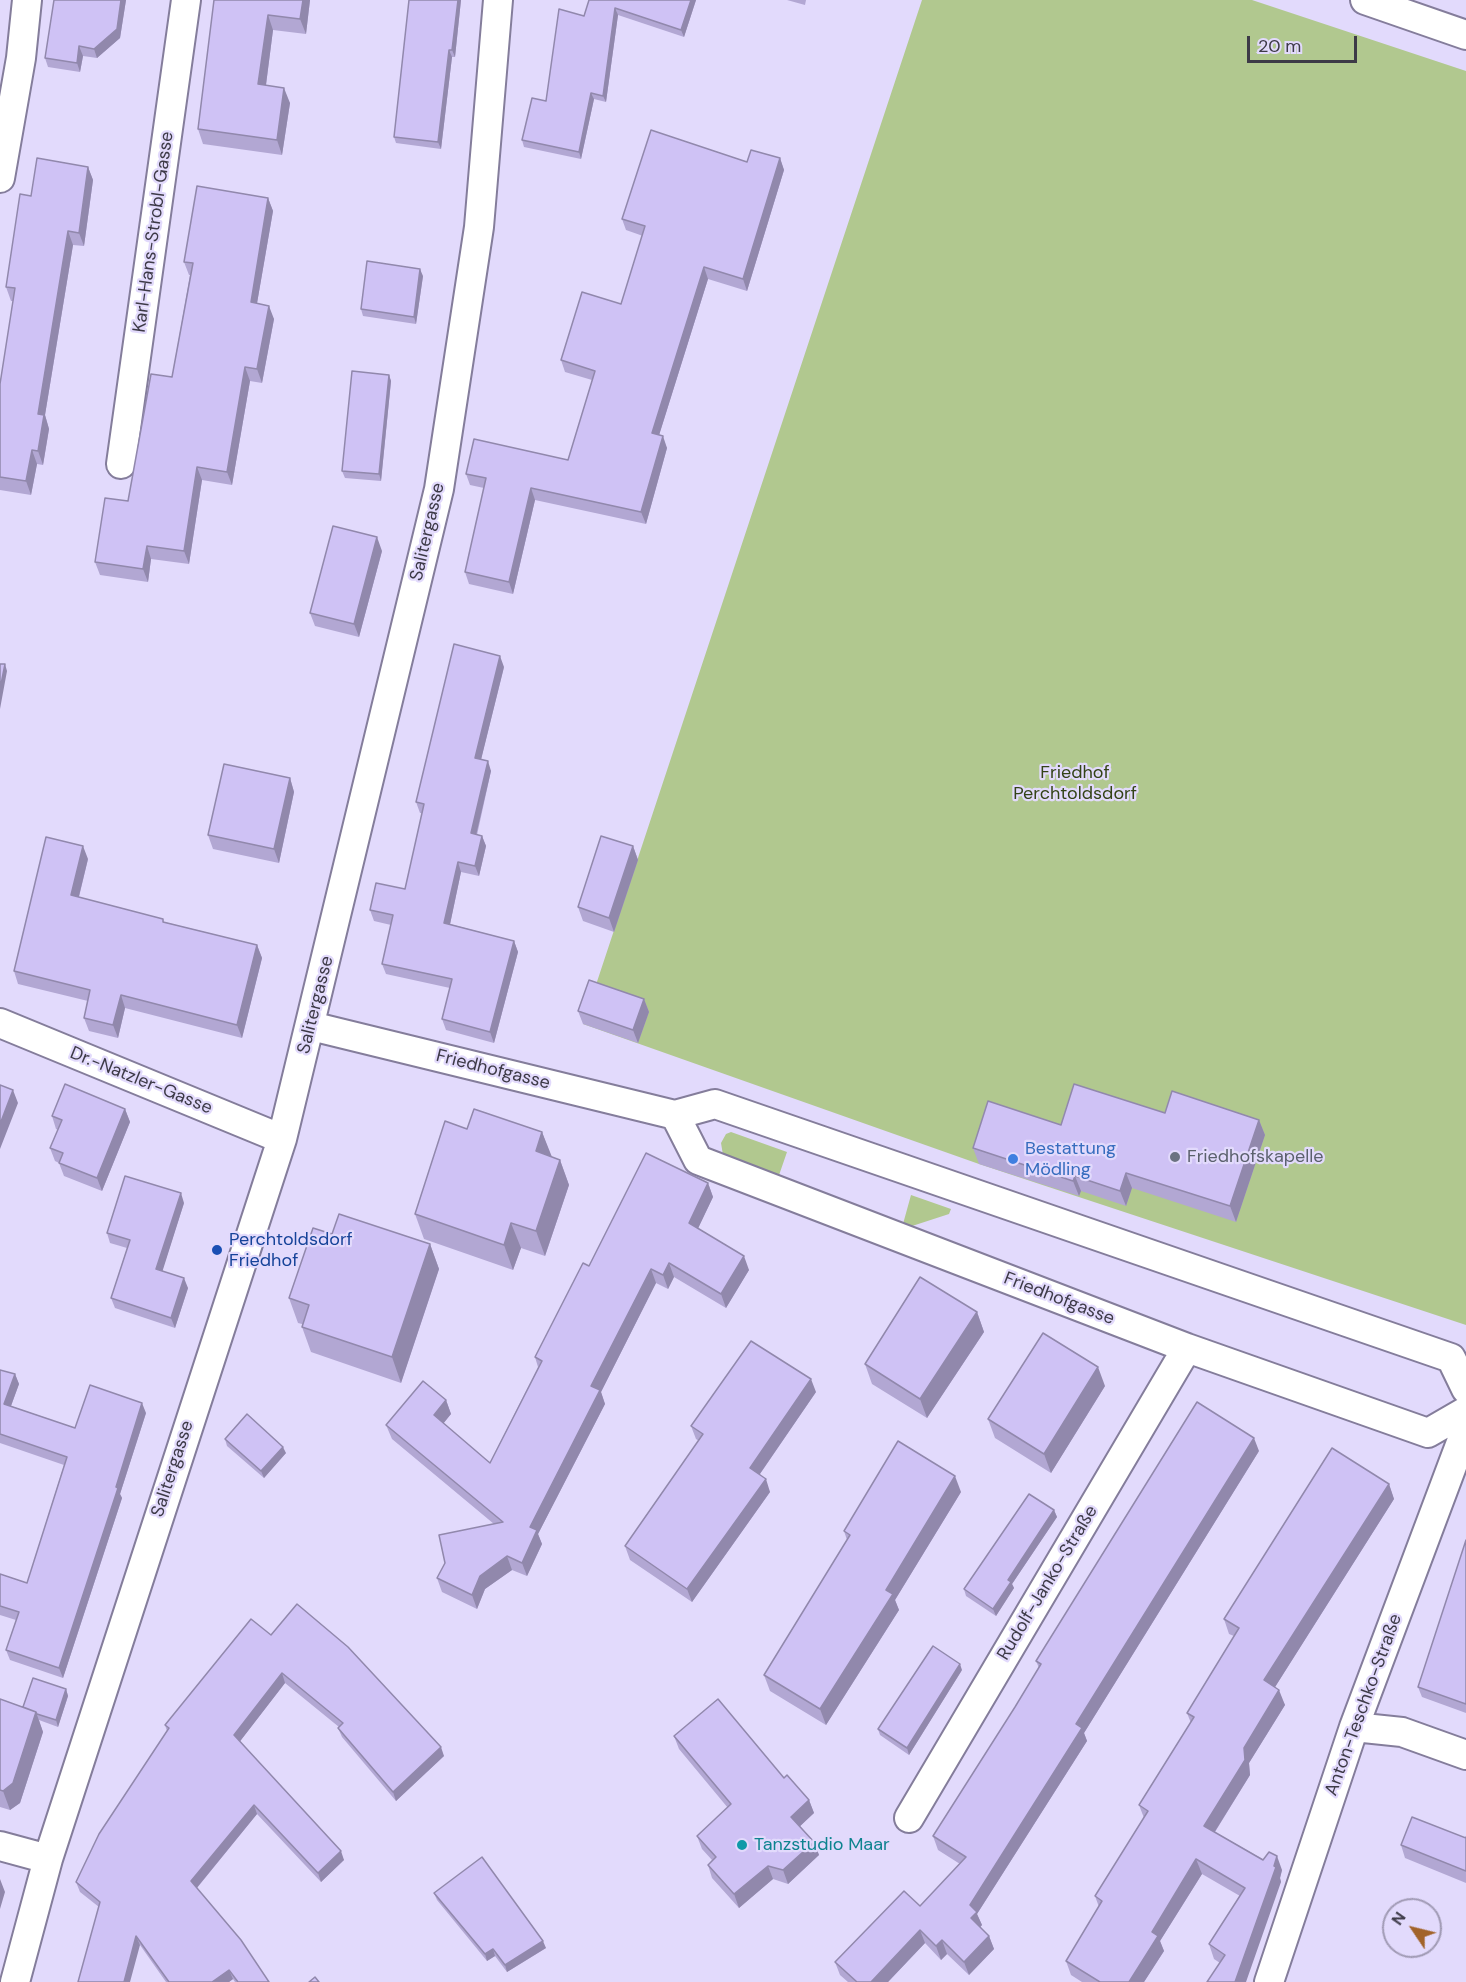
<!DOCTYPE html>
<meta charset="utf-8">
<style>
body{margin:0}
#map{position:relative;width:1466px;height:1982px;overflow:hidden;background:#e2dafc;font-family:"DM Sans",sans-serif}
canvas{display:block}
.north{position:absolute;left:1382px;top:1898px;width:60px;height:60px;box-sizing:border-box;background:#e2dafc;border:2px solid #a09ab4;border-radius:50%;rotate:305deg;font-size:16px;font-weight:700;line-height:24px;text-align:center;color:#3d3a47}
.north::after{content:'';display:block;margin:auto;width:21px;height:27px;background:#a2632a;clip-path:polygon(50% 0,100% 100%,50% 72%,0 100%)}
.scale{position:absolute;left:1247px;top:36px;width:110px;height:27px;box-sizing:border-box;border:3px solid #3d3a47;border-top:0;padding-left:8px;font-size:18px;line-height:21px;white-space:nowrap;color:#3d3a47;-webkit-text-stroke:4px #e2dafc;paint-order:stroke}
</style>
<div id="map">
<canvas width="1466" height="1982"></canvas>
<div class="north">N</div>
<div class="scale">20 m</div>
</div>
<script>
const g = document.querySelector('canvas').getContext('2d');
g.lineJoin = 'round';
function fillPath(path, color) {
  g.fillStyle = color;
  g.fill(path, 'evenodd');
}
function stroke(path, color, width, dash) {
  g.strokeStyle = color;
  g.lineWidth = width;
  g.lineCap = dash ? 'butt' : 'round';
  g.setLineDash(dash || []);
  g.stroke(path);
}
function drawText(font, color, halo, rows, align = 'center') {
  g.font = font + ' "DM Sans",sans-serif';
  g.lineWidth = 4.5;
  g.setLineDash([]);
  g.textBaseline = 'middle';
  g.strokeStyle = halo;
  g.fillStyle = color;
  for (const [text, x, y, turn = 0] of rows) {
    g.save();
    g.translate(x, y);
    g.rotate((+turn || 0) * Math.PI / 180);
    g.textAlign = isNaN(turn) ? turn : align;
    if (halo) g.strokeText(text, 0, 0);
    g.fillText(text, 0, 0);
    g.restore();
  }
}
const green = new Path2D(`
 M922 0H1252L1466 71V1325L979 1164 583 1024Z
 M731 1132 787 1152 777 1181 723 1155 721 1143 726 1134Z
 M911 1195 951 1209 949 1214 906 1228 903 1224Z`);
const street = new Path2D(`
 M1365 0 1466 35
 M0 178 21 58 27 0
 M121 464 186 0
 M0 1023 282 1139
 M311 1026 675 1115 715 1104 1451 1358 1466 1389
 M675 1115 698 1160 1187 1348 1428 1433 1466 1411
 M1354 1727 1402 1732 1466 1755
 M909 1818 1187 1348
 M0 1846 48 1859
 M15 1982 48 1859 282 1139 439 489 479 227 498 0
 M1269 1982 1354 1727 1466 1429`);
const wall = new Path2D(`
 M54 0H126L120 38 97 58 83 56 80 72 48 67 45 58Z
 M214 0H310L306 34 273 30 266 85 290 103 282 155 203 144 198 129Z
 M409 0H461L455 57H452L441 149 396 143 394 137Z
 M589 0H696L684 37 618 15 606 102 594 99 581 159 524 147 522 140 546 101 584 16Z
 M787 0H806L805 5Z
 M780 158 784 170 747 291 708 279 659 435 667 448 646 524 535 500 513 594 469 584 465 572 484 488 470 485 466 474 568 460 592 380 565 372 561 360 621 304 643 236 626 230 622 219 747 162Z
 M88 167 93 180 84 246 73 245 45 415 49 429 43 465 37 464 31 495 0 490V384L13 301H11L6 287 31 196Z
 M268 198 273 211 257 303 274 319 262 383 250 381 232 485 202 480 189 564 151 559 148 582 100 575 95 562 128 501 172 377 190 275H189L184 262Z
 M423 276 416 324 363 316 361 309Z
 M389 375 391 381 381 481 345 478 342 471Z
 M382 551 359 637 315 626 310 613Z
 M504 667 481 759 491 771 477 835 482 836 486 846 479 876 461 872 450 924 514 941 518 952 494 1043 446 1030 442 1019 450 988 386 974 382 964 391 925 374 921 370 910 405 889 422 813H420L416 802Z
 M290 778 294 792 279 863 213 849 208 835Z
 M633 846 638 860 614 932 583 921 578 907Z
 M88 859 79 897 163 919 164 922 257 945 262 958 242 1038 125 1008 118 1038 89 1031 84 1018 88 1001 18 984 14 971Z
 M644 999 649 1012 638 1043 583 1024 578 1011Z
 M125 1109 130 1122 102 1191 64 1176 59 1163 55 1161 50 1148 58 1130 56 1129 52 1116Z
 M1165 1113 1259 1120 1265 1135 1236 1222 1132 1188 1126 1206 1081 1191 1079 1196 979 1164 973 1148 1061 1125Z
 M467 1129 542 1132 551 1157 560 1160 569 1185 545 1256 521 1248 513 1270 424 1239 415 1214Z
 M708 1183 713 1197 698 1228 749 1270 726 1308 674 1277 668 1289 656 1283 601 1392 605 1404 538 1534 542 1544 527 1576 512 1570 485 1589 477 1609 442 1592 437 1578 494 1524 392 1439 386 1425 446 1400 451 1414 443 1423 490 1463 538 1367 535 1357 589 1266Z
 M184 1203 162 1271 188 1288 175 1328 115 1308 111 1298 127 1248 110 1243 107 1233Z
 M332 1234 430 1244 439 1269 401 1383 311 1352 302 1327V1324L298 1323 289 1298Z
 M977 1312 984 1332 927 1418 872 1384 865 1364Z
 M0 1370 15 1374 19 1384 11 1406 75 1428 146 1413 120 1494 122 1498 63 1678 10 1660 6 1650 16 1620 0 1615V1574L27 1583 64 1465 0 1443Z
 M1105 1386 1051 1473 995 1438 988 1419Z
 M816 1392 760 1474 770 1492 692 1602 630 1560 625 1546 699 1441 696 1439 691 1426Z
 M225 1439 286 1453 264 1478 227 1446Z
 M1259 1451 1084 1733 1087 1741 977 1914 982 1925 980 1927 989 1936 994 1949 969 1975 947 1954 941 1960 925 1943 888 1982H848L840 1975 835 1962 920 1906 960 1864 938 1850 933 1836 1015 1707 1039 1668 1036 1661Z
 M1389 1484 1394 1499 1275 1687 1285 1705 1249 1763 1250 1775 1215 1832 1282 1870 1280 1878 1281 1882 1220 1963 1214 1959 1209 1944 1240 1896 1202 1874 1160 1941 1164 1951 1144 1982H1082L1071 1975 1066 1961 1099 1907 1095 1896 1144 1818 1139 1805 1191 1723 1187 1713 1234 1636 1229 1634 1224 1619Z
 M961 1492 895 1600 899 1610 826 1725 770 1691 764 1675 847 1540 844 1531Z
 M1054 1510 1057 1517 1012 1584 1014 1588 996 1616 966 1596 964 1589Z
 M1466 1540V1713L1422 1697 1418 1687Z
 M271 1635 444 1756 396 1801 342 1737 338 1728 339 1727 285 1683 240 1741 344 1860 321 1882 257 1814 197 1888 269 1982H235L233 1979 229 1982H166L140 1945 99 1907 80 1892 76 1882 167 1731 165 1725Z
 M962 1670 909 1755 880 1735 878 1729Z
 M66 1689 68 1696 58 1727 39 1720 43 1732 20 1803 10 1810 0 1807V1699L23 1707Z
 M674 1736 784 1778 809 1800 814 1813 800 1826 814 1842 819 1855 788 1884 773 1879 739 1908 712 1878 708 1865 712 1860 702 1849 697 1836 728 1808 679 1749Z
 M1466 1837V1883L1405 1858 1401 1845 1466 1838Z
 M434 1893 546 1948 507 1972 495 1956 487 1961 437 1900Z`);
const shadedWall = new Path2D(`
 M121 0H126L120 38 97 58 94 49Z
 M303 0H310L306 34 300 19Z
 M458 0H461L455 57 452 50Z
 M691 0H696L684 37 681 30Z
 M615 8 618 15 606 102 603 96Z
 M268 15 273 30 264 100 258 84Z
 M79 46 83 56 80 72 77 63Z
 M449 50 452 57 441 149 438 142Z
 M284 88 290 103 282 155 277 140Z
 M591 93 594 99 581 159 579 152Z
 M780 158 784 170 747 291 743 279Z
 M88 167 93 180 84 246 79 233Z
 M268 198 273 211 255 315 251 302Z
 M68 231 73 245 45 415 49 429 43 465 38 451V414Z
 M704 267 708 279 656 445 652 433Z
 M420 269 423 276 416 324 414 317Z
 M269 306 274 319 262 383 257 369Z
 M245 367 250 381 232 485 227 472Z
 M389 375 391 381 381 481 379 474Z
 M663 436 667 448 646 524 641 512Z
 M32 450 37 464 31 495 26 481Z
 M197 467 202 480 189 564 184 551Z
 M531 488 535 500 513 594 509 582Z
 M377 537 382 551 359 637 354 624Z
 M147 546 151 559 148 582 143 569Z
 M500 656 504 667 479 768 475 758Z
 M5 664 7 671 0 709V689Z
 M488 761 491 771 474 844 471 833Z
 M290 778 294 792 279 863 274 849Z
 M482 836 486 846 479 876 475 866Z
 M83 846 88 859 76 908 71 895Z
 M633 846 638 860 614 932 609 918Z
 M458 862 461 872 448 934 444 923Z
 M514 941 518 952 494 1043 490 1032Z
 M257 945 262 958 242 1038 237 1025Z
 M121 995 125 1008 118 1038 113 1025Z
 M644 999 649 1012 638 1043 633 1030Z
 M13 1090 18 1103 0 1149V1124Z
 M125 1109 130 1122 102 1191 97 1178Z
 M1259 1120 1265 1135 1236 1222 1230 1206Z
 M542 1132 552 1157 536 1151Z
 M560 1160 569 1185 545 1256 536 1231Z
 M1126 1173 1132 1188 1126 1206 1120 1191Z
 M1075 1176 1081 1191 1079 1196 1073 1181Z
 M708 1183 713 1197 694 1237 689 1223Z
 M181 1193 184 1203 160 1279 156 1269Z
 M511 1223 521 1248 513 1270 504 1245Z
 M430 1244 439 1269 401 1383 392 1357Z
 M744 1256 749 1270 726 1308 721 1294Z
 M669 1263 674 1277 668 1289 663 1275Z
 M651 1269 656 1283 601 1392 605 1404 538 1534 542 1544 527 1576 522 1563 530 1527 591 1386Z
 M184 1278 188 1288 175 1328 171 1318Z
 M977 1312 984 1332 927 1418 920 1399Z
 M1098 1367 1105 1386 1051 1473 1044 1454Z
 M15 1374 19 1384 8 1414 4 1404Z
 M811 1379 816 1392 755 1481 750 1468Z
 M446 1400 451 1414 439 1429 434 1415Z
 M142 1403 146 1413 120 1494 122 1498 63 1678 59 1668Z
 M1254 1438 1259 1451 1084 1733 1087 1741 977 1914 982 1925 976 1932 971 1918 970 1905 1076 1724Z
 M283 1447 286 1453 264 1478 261 1471Z
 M955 1476 961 1492 895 1600 899 1610 826 1725 820 1709 886 1590Z
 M766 1479 770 1492 692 1602 687 1589Z
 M1389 1484 1394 1499 1270 1695 1264 1680Z
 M1054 1510 1057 1517 1012 1584 1014 1588 996 1616 993 1609 1008 1580Z
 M507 1556 512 1570 485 1589 477 1609 472 1595 480 1576Z
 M960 1664 962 1670 909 1755 907 1748Z
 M282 1673 285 1683 238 1744 234 1735Z
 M66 1689 68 1696 58 1727 56 1720Z
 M1279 1690 1285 1705 1249 1763 1250 1775 1209 1841 1204 1826 1244 1748Z
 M36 1712 43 1732 20 1803 10 1810 3 1791Z
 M441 1747 444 1756 396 1801 393 1792Z
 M809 1800 814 1813 796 1830 791 1817Z
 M254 1805 257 1814 195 1890 191 1881Z
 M814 1842 819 1855 788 1884 783 1870Z
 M341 1851 344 1860 321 1882 318 1873Z
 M1277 1856 1282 1870 1280 1878 1281 1882 1246 1982H1235Z
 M1196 1859 1202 1874 1160 1941 1164 1951 1144 1982H1129L1152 1932Z
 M768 1866 773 1879 739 1908 734 1894Z
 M0 1879 5 1892 0 1909Z
 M920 1930 925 1943 888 1982H871Z
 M136 1936 140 1945 130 1982H124Z
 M989 1936 994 1949 969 1975 964 1962Z
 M942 1940 947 1954 941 1960 936 1946Z
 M543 1941 546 1948 507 1972 505 1965Z
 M493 1949 495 1956 487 1961 485 1954Z
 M229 1970 233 1979 229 1982H212Z`);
const building = new Path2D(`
 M54 0H121L117 29 94 49 79 46 77 63 45 58Z
 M214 0H303L300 19 268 15 258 84 284 88 277 140 198 129Z
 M409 0H458L452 50H449L438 142 394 137Z
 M589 0H691L681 30 615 8 603 96 591 93 579 152 522 140 532 98 546 101 559 9 584 16Z
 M651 130 747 162 751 150 780 158 743 279 704 267 652 433 663 436 641 512 531 488 509 582 465 572 486 478 466 474 474 439 568 460 595 371 561 360 582 292 621 304 645 226 622 219Z
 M37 158 88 167 79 233 68 231 38 414 44 415 38 451 32 450 26 481 0 477V384L15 288 6 287 20 194 31 196Z
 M197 186 268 198 251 302 269 306 257 369 245 367 227 472 197 467 184 551 147 546 143 569 95 562 105 498 128 501 151 374 172 377 193 263 184 262Z
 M367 261 420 269 414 317 361 309Z
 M352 371 389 375 379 474 342 471Z
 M333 526 377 537 354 624 310 613Z
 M454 644 500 656 475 758 488 761 471 833 482 836 475 866 458 862 444 923 514 941 490 1032 442 1019 452 979 382 964 393 915 370 910 376 883 405 889 424 804 416 802Z
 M0 664H5L0 689Z
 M224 764 290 778 274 849 208 835Z
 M601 836 633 846 609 918 578 907Z
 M46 837 83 846 71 895 163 919V922L257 945 237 1025 121 995 113 1025 84 1018 90 990 14 971Z
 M589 980 644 999 633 1030 578 1011Z
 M65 1084 125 1109 97 1178 59 1163 63 1153 50 1148 62 1120 52 1116Z
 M1074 1084 1165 1113 1172 1091 1259 1120 1230 1206 1126 1173 1120 1191 1075 1176 1073 1181 973 1148 988 1101 1061 1125Z
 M0 1085 13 1090 0 1124Z
 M474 1109 542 1132 536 1151 560 1160 536 1231 511 1223 504 1245 415 1214 445 1121 467 1129Z
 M646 1153 708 1183 689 1223 744 1256 721 1294 669 1263 663 1275 651 1269 591 1386 600 1390 530 1527 537 1530 522 1563 507 1556 480 1576 472 1595 437 1578 445 1563 439 1535 503 1522 386 1425 423 1381 446 1400 434 1415 490 1463 542 1361 535 1357 583 1263 589 1266Z
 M125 1176 181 1193 156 1269 184 1278 171 1318 111 1298 130 1240 107 1233Z
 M339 1214 430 1244 392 1357 302 1327 309 1305 289 1298 313 1228 332 1234Z
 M920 1277 977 1312 920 1399 865 1364Z
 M1043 1333 1098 1367 1044 1454 988 1419Z
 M751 1341 811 1379 750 1468 766 1479 687 1589 625 1546 703 1434 691 1426Z
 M0 1370 15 1374 4 1404 75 1428 90 1385 142 1403 116 1487 118 1488 59 1668 6 1650 19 1612 0 1606V1574L27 1583 67 1457 0 1434Z
 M1197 1402 1254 1438 1076 1724 1082 1728 970 1905 977 1912 971 1918 989 1936 964 1962 942 1940 936 1946 920 1930 871 1982H857L835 1962 904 1891 920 1906 966 1857 933 1836 1015 1707 1041 1664 1036 1661Z
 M247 1414 283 1447 261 1471 225 1439Z
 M898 1441 955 1476 886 1590 893 1594 820 1709 764 1675 850 1535 844 1531Z
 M1332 1448 1389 1484 1264 1680 1279 1690 1244 1748 1245 1760 1204 1826 1263 1860 1269 1852 1277 1856 1274 1866 1276 1867 1235 1982H1207L1225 1955 1209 1944 1245 1888 1196 1859 1152 1932 1158 1936 1129 1982H1100L1066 1961 1102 1901 1095 1896 1148 1811 1139 1805 1194 1717 1187 1713 1239 1628 1224 1619Z
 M1029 1494 1054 1510 1008 1580 1011 1582 993 1609 964 1589Z
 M1466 1540V1704L1418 1687Z
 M297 1604 348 1647 441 1747 393 1792 338 1728 343 1723 282 1673 234 1735 341 1851 318 1873 254 1805 191 1881 241 1940 269 1982H238L229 1970 212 1982H169L136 1936 124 1982H78L100 1902 76 1882 99 1834 169 1728 165 1725 251 1619 271 1635Z
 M933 1646 960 1664 907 1748 878 1729Z
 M33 1678 66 1689 56 1720 37 1714 36 1712 23 1707Z
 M0 1699 36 1712 13 1783 3 1791 0 1790Z
 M718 1699 784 1778 787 1775 809 1800 791 1817 814 1842 783 1870 768 1866 734 1894 708 1865 716 1857 697 1836 731 1804 674 1736Z
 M1412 1817 1466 1838V1837V1871L1401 1845Z
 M482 1857 543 1941 505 1965 493 1949 485 1954 434 1893Z
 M315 1977 319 1982H309Z`);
const markers = [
 [1175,1157,6,"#6b7280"],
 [1013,1159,6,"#3f7fe0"],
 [217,1250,6,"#1a4fb4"],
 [742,1845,6,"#0f9aa8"]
];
const streetNames = [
 ["Karl-Hans-Strobl-Gasse",154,232,-82],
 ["Salitergasse",428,532,-77],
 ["Salitergasse",316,1005,-76],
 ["Friedhofgasse",493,1070,14],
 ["Dr.-Natzler-Gasse",141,1081,22],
 ["Friedhofgasse",1059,1299,21],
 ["Salitergasse",173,1469,-72],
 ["Rudolf-Janko-Straße",1048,1583,-59],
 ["Anton-Teschko-Straße",1364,1705,-70]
];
const parkNames = [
 ["Friedhof",1075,773],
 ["Perchtoldsdorf",1075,794]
];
const shopNames = [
 ["Bestattung",1025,1149],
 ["Mödling",1025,1170]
];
const worshipNames = [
 ["Friedhofskapelle",1187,1157]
];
const transitNames = [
 ["Perchtoldsdorf",229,1240],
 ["Friedhof",229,1261]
];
const cultureNames = [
 ["Tanzstudio Maar",754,1845]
];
fillPath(green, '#b1c88f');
stroke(street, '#847d9b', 32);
stroke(street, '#fff', 28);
fillPath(wall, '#b2a7d3');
fillPath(shadedWall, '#9188ac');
fillPath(building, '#cfc2f5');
stroke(building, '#9188ac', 1.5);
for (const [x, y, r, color] of markers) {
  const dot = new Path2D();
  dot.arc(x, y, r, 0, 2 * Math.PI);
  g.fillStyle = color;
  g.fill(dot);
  stroke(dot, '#e2dafc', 2);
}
drawText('18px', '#3d3a47', '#e2dafc', streetNames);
drawText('18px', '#334316', '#e2dafc', parkNames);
drawText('18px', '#366cbe', '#e2dafc', shopNames, 'left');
drawText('18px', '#5b616d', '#e2dafc', worshipNames, 'left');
drawText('18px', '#164399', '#e2dafc', transitNames, 'left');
drawText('18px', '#0d838f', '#e2dafc', cultureNames, 'left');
</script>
